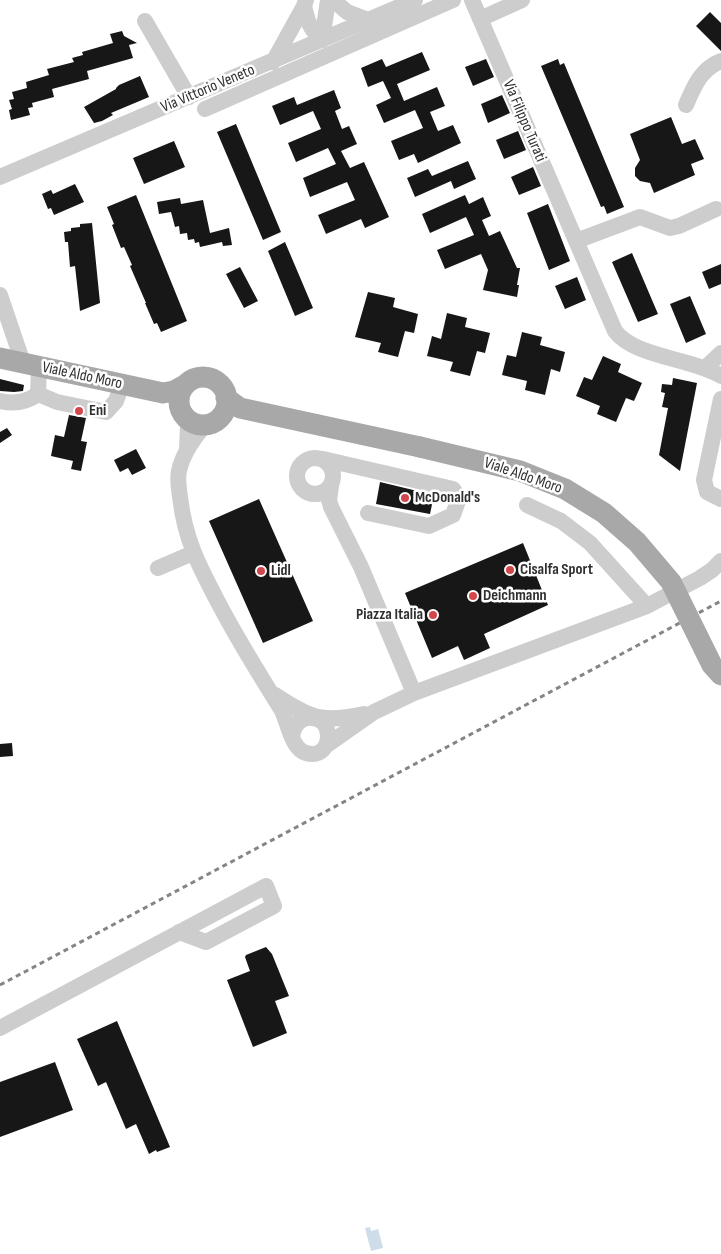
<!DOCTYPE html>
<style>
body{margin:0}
canvas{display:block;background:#fff}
</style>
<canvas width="721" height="1254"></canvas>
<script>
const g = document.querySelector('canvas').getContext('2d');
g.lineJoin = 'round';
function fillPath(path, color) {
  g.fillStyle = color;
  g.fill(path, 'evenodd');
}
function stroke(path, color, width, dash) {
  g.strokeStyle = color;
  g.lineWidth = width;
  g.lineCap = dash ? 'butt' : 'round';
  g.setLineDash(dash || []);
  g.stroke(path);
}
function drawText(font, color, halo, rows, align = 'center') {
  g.font = font + ' "Sofia Sans Condensed",sans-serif';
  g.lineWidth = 5;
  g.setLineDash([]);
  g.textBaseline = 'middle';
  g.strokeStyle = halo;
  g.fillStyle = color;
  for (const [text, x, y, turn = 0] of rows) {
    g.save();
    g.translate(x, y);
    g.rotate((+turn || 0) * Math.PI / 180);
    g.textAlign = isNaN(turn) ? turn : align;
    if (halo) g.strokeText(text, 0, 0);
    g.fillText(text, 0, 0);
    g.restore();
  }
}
const water = new Path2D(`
 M370 1227 371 1231 378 1229 383 1248 371 1251 365 1228Z`);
const building = new Path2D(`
 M710 12 721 23V51L696 26Z
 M122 31 124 36 137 43 129 45 133 58 87 71 89 79 52 89 54 97 32 103 33 107 28 108 30 115 11 120 9 110 12 109 9 100 14 99 12 92 27 88 26 82 49 75 47 69 74 62 72 58 83 55 82 52 113 43 110 34Z
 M422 52 430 70 397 84 404 101 437 87 445 106 430 112 438 131 453 125 461 143 418 163 414 154 399 160 391 141 423 128 415 110 384 123 376 105 391 98 383 81 368 87 361 68 382 59 386 67Z
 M486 59 494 77 473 86 465 67Z
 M558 59 560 65 564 63 624 207 607 214 604 206 601 207 541 66Z
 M140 76 149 97 111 113 113 115 102 121 94 123 84 107 116 89V88L119 85Z
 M334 90 341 108 335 111 342 129 349 126 357 144 341 151 350 168 364 162 389 217 365 228 361 219 326 234 318 215 355 200 347 182 310 197 303 178 336 164 328 148 296 162 288 143 321 129 313 111 280 125 272 106 294 97 297 105Z
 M502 95 510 113 488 123 481 104Z
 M671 117 682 144 695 139 704 159 691 164 695 175 654 193 650 183 640 181 635 176V168L640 160 630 134Z
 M236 124 281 232 263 240 217 132Z
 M518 131 526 150 504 159 496 140Z
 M174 141 185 167 144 184 133 158Z
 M468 161 476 179 454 189 451 181 415 197 407 178 428 169 432 176Z
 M533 167 541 186 519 195 511 177Z
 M75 184 84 202 54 215 51 208 48 209 42 194 51 190 53 194Z
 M136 195 187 321 161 332 157 323 154 324 145 303H146L130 266 132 265 124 247 121 248 112 225 114 224 107 207Z
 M465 195 469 204 483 197 491 216 482 220 489 236 500 231 517 268H520L517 285H519L517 297 483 290 488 270 481 254 445 269 437 250 474 235 466 217 430 233 422 214Z
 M180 198 181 204 203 200 210 233 229 228 232 245 223 246 222 242 200 247 199 242 195 243 194 239 188 240 187 233 180 234 179 226 175 227 171 212 159 214 157 202Z
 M548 204 570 261 549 270 527 213Z
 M92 223 100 303 80 311 75 266 70 267 68 242H65L64 232 71 231V228L80 227V224Z
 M285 242 313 308 295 316 268 251Z
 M632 253 658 314 638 322 612 262Z
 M721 264V284L709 289 702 272Z
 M240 267 258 301 244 308 226 274Z
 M577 277 586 300 565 309 555 286Z
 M368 292 395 298 393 307 418 314 414 333 405 331 398 357 378 352 381 343 355 337Z
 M690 296 706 334 686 343 670 304Z
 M447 313 467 318 465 327 490 333 485 353 477 351 470 376 450 371 453 362 427 356 432 336 441 339Z
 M522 332 542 337 540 345 565 352 560 372 551 369 545 395 525 390 527 381 502 375 507 355 516 357Z
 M603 356 621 364 618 372 642 383 634 401 626 398 616 422 597 414 600 406 576 396 584 377 592 380Z
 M673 378 697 383 680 471 659 455 668 408 662 407 665 393 661 392 662 384 672 385Z
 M0 379 24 385 23 391 14 392 0 391Z
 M69 415 86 418 81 441 87 442 81 471 71 469 73 461 51 456 55 435 64 437Z
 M7 428 12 435 0 443V432Z
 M136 449 146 468 132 475 128 468 120 472 114 460Z
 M380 482 434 495 430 514 376 504Z
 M259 499 313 621 263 643 209 521Z
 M523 543 548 605 484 634 490 648 464 660 458 646 432 658 405 593Z
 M12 743 13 756 0 757V744Z
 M266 947 272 954 289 996 275 1001 287 1033 253 1047 227 980 250 971 245 957 246 955Z
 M117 1021 170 1147 157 1152 156 1150 149 1154 136 1124 126 1129 106 1082 98 1086 77 1039Z
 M55 1062 73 1110 0 1137V1082Z`);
const minor = new Path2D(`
 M333 0 347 12 368 20
 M472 0 615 331C634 357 691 358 721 376
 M304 6C308 23 310 29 322 40
 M480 19 522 0
 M145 21 189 97
 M322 40 328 0
 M273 62 304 6 306 0
 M686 105C694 86 701 69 721 61
 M205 109 453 0
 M0 177 415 0
 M576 241 640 217 670 228 679 226 716 209
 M0 295 23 363
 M39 367 38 394 57 402 106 412 116 401 122 384
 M705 368 721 353
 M721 399 704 480 707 492 721 499
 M0 401C13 404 27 402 38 394
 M183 415 188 424 187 450
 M205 425C195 436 182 455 179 471 177 479 179 489 180 497 185 540 199 566 219 604 238 640 259 674 281 709 288 721 291 749 306 753 326 759 334 736 323 722 309 713 295 719 292 736
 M297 476a18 18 0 1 1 36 0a18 18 0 1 1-36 0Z
 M323 459 453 489 459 498 453 515 429 526 368 513
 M331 486 329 500 331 507 361 567 414 693
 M527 505 561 521 590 543 647 606
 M158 568 193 553
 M275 695C311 719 322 723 364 714
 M327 745 374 712 414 693 647 606 700 578 712 570 721 561
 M0 1028 266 886 274 906 206 942 179 932`);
const major = new Path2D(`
 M0 358 163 393 174 391 185 385
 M179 401a24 24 0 1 1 48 0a24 24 0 1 1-48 0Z
 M226 398 240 408 420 447`);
const rail = new Path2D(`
 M0 985 721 601`);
const majorBridge = new Path2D(`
 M420 447 520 471 565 489 604 513 637 542 671 582 712 665 721 675`);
const markers = [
 [79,411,5,"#d2474b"],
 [405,498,5,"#d2474b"],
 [510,570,5,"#d2474b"],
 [261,571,5,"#d2474b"],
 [473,596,5,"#d2474b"],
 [433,615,5,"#d2474b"]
];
const streetNames = [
 ["Via Vittorio Veneto",208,89,-23],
 ["Via Filippo Turati",524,121,67],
 ["Viale Aldo Moro",82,376,12],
 ["Viale Aldo Moro",523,476,19]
];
const poiNames = [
 ["Eni",89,411],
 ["McDonald's",415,498],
 ["Cisalfa Sport",520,570],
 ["Lidl",271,571],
 ["Deichmann",483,596],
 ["Piazza Italia",423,615,"right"]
];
fillPath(water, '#cedde9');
fillPath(building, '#171717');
stroke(minor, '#cdcdcd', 16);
stroke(major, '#a8a8a8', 21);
stroke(rail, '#858585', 3, [5, 4]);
stroke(majorBridge, '#a8a8a8', 21);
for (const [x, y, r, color] of markers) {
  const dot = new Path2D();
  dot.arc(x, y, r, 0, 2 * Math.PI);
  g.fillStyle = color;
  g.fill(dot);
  stroke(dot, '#fff', 2);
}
drawText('16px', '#303030', '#fff', streetNames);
drawText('bold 16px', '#303030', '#fff', poiNames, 'left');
</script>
